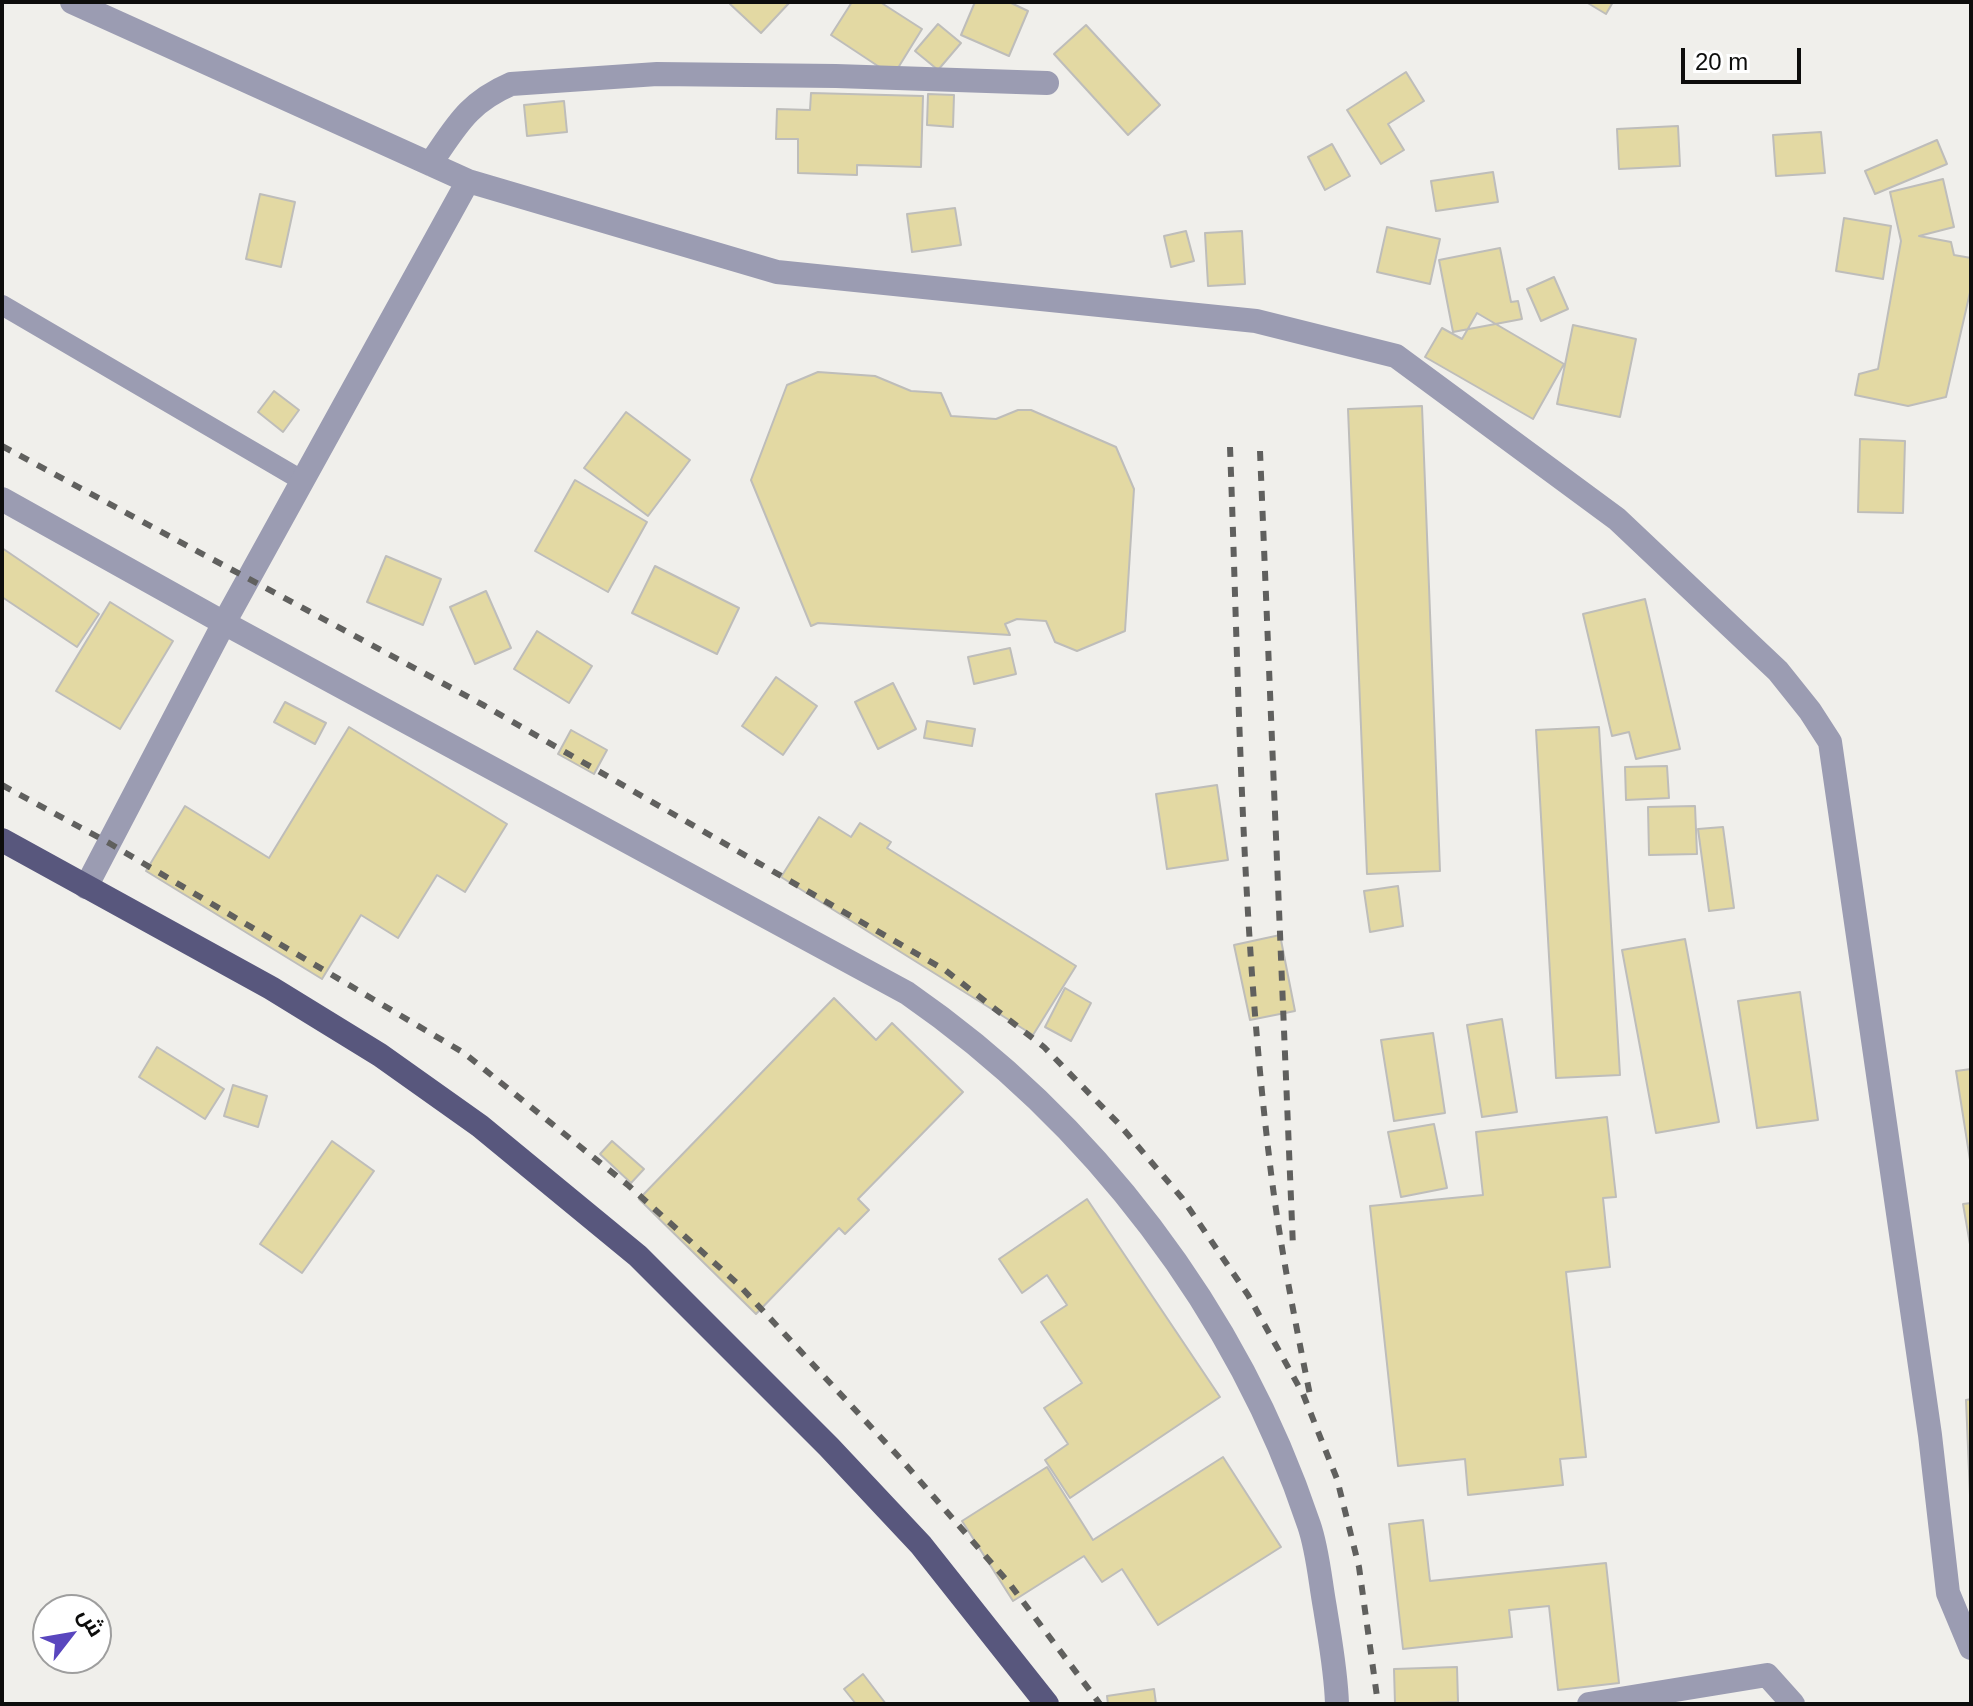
<!DOCTYPE html>
<meta charset="utf-8">
<style>
body{margin:0}
#map{position:relative;width:1973px;height:1706px;overflow:hidden;background:#f0efeb;font-family:Helvetica,Cairo,sans-serif}
canvas{display:block}
.frame{position:absolute;inset:0;border:4px solid #0d0d0c;pointer-events:none}
.north{position:absolute;left:32px;top:1594px;width:80px;height:80px;box-sizing:border-box;background:#fff;border:2px solid #9e9e9e;border-radius:50%;rotate:59deg;font-size:22px;font-weight:700;line-height:32px;text-align:center;color:#0d0d0c}
.north::after{content:'';display:block;margin:auto;width:28px;height:36px;background:#5946be;clip-path:polygon(50% 0,100% 100%,50% 72%,0 100%)}
.scale{position:absolute;left:1681px;top:48px;width:120px;height:36px;box-sizing:border-box;border:4px solid #0d0d0c;border-top:0;padding-left:10px;font-size:24px;line-height:28px;white-space:nowrap;color:#0d0d0c;-webkit-text-stroke:6px #fff;paint-order:stroke}
</style>
<div id="map">
<canvas width="1973" height="1706"></canvas>
<div class="frame"></div>
<div class="north">ش</div>
<div class="scale">20 m</div>
</div>
<script>
const g = document.querySelector('canvas').getContext('2d');
g.lineJoin = 'round';
function fillPath(path, color) {
  g.fillStyle = color;
  g.fill(path, 'evenodd');
}
function stroke(path, color, width, dash) {
  g.strokeStyle = color;
  g.lineWidth = width;
  g.lineCap = dash ? 'butt' : 'round';
  g.setLineDash(dash || []);
  g.stroke(path);
}
const building = new Path2D(`
 M732 2H790L761 33 730 4Z
 M852 2H880L922 29 893 76 831 35Z
 M975 2H1009L1028 11 1009 56 961 35Z
 M1586 2H1613L1606 14Z
 M938 24 961 43 938 70 915 51Z
 M1086 25 1160 105 1128 135 1054 54Z
 M1406 72 1424 101 1388 124 1404 150 1381 164 1347 110Z
 M811 93 923 96 921 167 857 165V175L798 173V139H776L777 109 810 110Z
 M928 94 954 95 953 127 927 125Z
 M564 101 567 132 527 136 524 105Z
 M1678 126 1680 166 1619 169 1617 129Z
 M1821 132 1825 173 1776 176 1773 135Z
 M1937 140 1947 164 1875 194 1865 171Z
 M1332 144 1350 176 1325 190 1308 157Z
 M1493 172 1498 202 1436 211 1431 181Z
 M1943 179 1954 227 1919 236 1951 242 1954 255 1971 258V288L1946 397 1908 406 1855 395 1859 374 1878 369 1901 241 1890 192Z
 M260 194 295 202 281 267 246 259Z
 M955 208 961 245 912 252 907 214Z
 M1844 218 1891 226 1883 279 1836 271Z
 M1387 227 1440 239 1430 284 1377 272Z
 M1186 231 1194 261 1171 267 1164 236Z
 M1242 231 1245 284 1208 286 1205 233Z
 M1500 248 1511 302 1518 301 1522 319 1453 332 1439 260Z
 M1554 277 1568 309 1541 321 1527 289Z
 M1477 313 1564 364 1533 419 1425 357 1442 328 1462 339Z
 M1573 325 1636 339 1620 417 1557 404Z
 M818 372 875 376 911 391 941 393 951 416 996 419 1018 410H1031L1116 447 1134 489 1125 631 1077 651 1055 642 1046 621 1017 619 1005 624 1010 635 818 623 811 626 751 480 787 385Z
 M274 391 299 410 283 432 258 412Z
 M1422 406 1440 871 1367 874 1348 409Z
 M626 412 690 460 648 516 584 468Z
 M1860 439 1905 441 1903 513 1858 512Z
 M575 480 647 522 608 592 535 551Z
 M2 548 99 614 77 647 2 597Z
 M386 556 441 579 423 625 367 602Z
 M655 566 739 608 717 654 632 613Z
 M486 591 511 648 475 664 450 607Z
 M1645 599 1680 749 1636 759 1629 732 1612 736 1583 614Z
 M110 602 173 641 120 729 56 691Z
 M537 631 592 666 569 703 514 669Z
 M1010 648 1016 674 974 684 968 657Z
 M776 677 817 706 783 755 742 726Z
 M893 683 916 729 878 749 855 702Z
 M285 702 326 723 315 744 274 722Z
 M927 721 975 729 972 746 924 738Z
 M349 727 507 824 465 892 437 875 398 938 361 915 322 979 146 871 185 806 269 858Z
 M1599 727 1620 1075 1556 1078 1536 730Z
 M571 730 607 750 594 774 558 754Z
 M1667 766 1669 798 1626 800 1625 767Z
 M1217 785 1228 860 1167 869 1156 794Z
 M1695 806 1697 854 1649 855 1648 807Z
 M819 817 851 837 860 823 891 842 887 848 1076 966 1033 1035 781 877Z
 M1723 827 1734 908 1709 911 1698 829Z
 M1398 886 1403 926 1370 932 1364 891Z
 M1280 935 1295 1011 1250 1020 1234 945Z
 M1685 939 1719 1122 1656 1133 1622 950Z
 M1065 988 1091 1003 1071 1041 1045 1027Z
 M1800 992 1818 1120 1757 1128 1738 1001Z
 M834 998 876 1040 892 1023 963 1092 858 1199 869 1210 845 1234 839 1228 756 1314 639 1199Z
 M1502 1019 1517 1112 1482 1117 1467 1025Z
 M1433 1033 1445 1113 1394 1121 1381 1040Z
 M157 1047 224 1089 205 1119 139 1077Z
 M1971 1069V1160H1970L1956 1071Z
 M233 1085 267 1096 258 1127 224 1116Z
 M1607 1117 1616 1197 1603 1198 1610 1267 1566 1272 1586 1457 1560 1459 1563 1485 1468 1495 1465 1459 1398 1466 1370 1206 1483 1195 1476 1132Z
 M1434 1124 1447 1188 1401 1197 1388 1132Z
 M332 1141 374 1171 302 1273 260 1244Z
 M612 1141 644 1169 631 1183 600 1154Z
 M1087 1199 1220 1397 1070 1498 1045 1460 1068 1444 1044 1408 1082 1383 1041 1322 1067 1305 1047 1275 1022 1293 999 1259Z
 M1971 1203V1250L1963 1204Z
 M1971 1399V1495H1970L1966 1400Z
 M1223 1457 1281 1547 1158 1625 1122 1569 1102 1582 1084 1556 1013 1601 962 1521 1047 1467 1093 1540Z
 M1423 1520 1430 1581 1606 1563 1619 1683 1558 1690 1549 1606 1509 1610 1512 1637 1403 1649 1389 1524Z
 M1457 1667 1458 1702 1395 1704 1394 1669Z
 M863 1674 886 1704H856L844 1689Z
 M1154 1689 1156 1704H1108L1107 1696Z`);
const lane = new Path2D(`
 M2 305 303 481`);
const street = new Path2D(`
 M72 2 468 181 777 272 1256 321 1396 356 1617 519 1778 671 1810 711 1830 742 1930 1435 1948 1593 1971 1648
 M430 164C456 127 467 103 511 84L657 74 836 76 1047 83
 M2 499 224 623 907 993C1092 1121 1238 1312 1309 1525 1318 1551 1320 1581 1325 1608 1330 1640 1336 1671 1337 1704
 M86 887 224 623 468 181
 M1589 1704 1767 1675 1793 1704`);
const primary = new Path2D(`
 M2 840 271 988 380 1055 480 1126 638 1256 829 1447 921 1545 1047 1704`);
const rail = new Path2D(`
 M2 446 485 706 945 970 1044 1047 1118 1123 1182 1198 1248 1295 1303 1394 1337 1479 1359 1567 1378 1704
 M1230 447C1239 683 1241 922 1269 1156 1278 1236 1294 1316 1310 1395
 M1260 451 1293 1247
 M2 785 109 843 464 1053 629 1186 739 1285 899 1457 1009 1583 1100 1704`);
fillPath(building, '#e3d9a3');
stroke(building, '#bebdba', 2);
stroke(lane, '#9b9cb2', 20);
stroke(street, '#9b9cb2', 24);
stroke(primary, '#58577d', 24);
stroke(rail, '#60605e', 6, [10, 10]);
</script>
